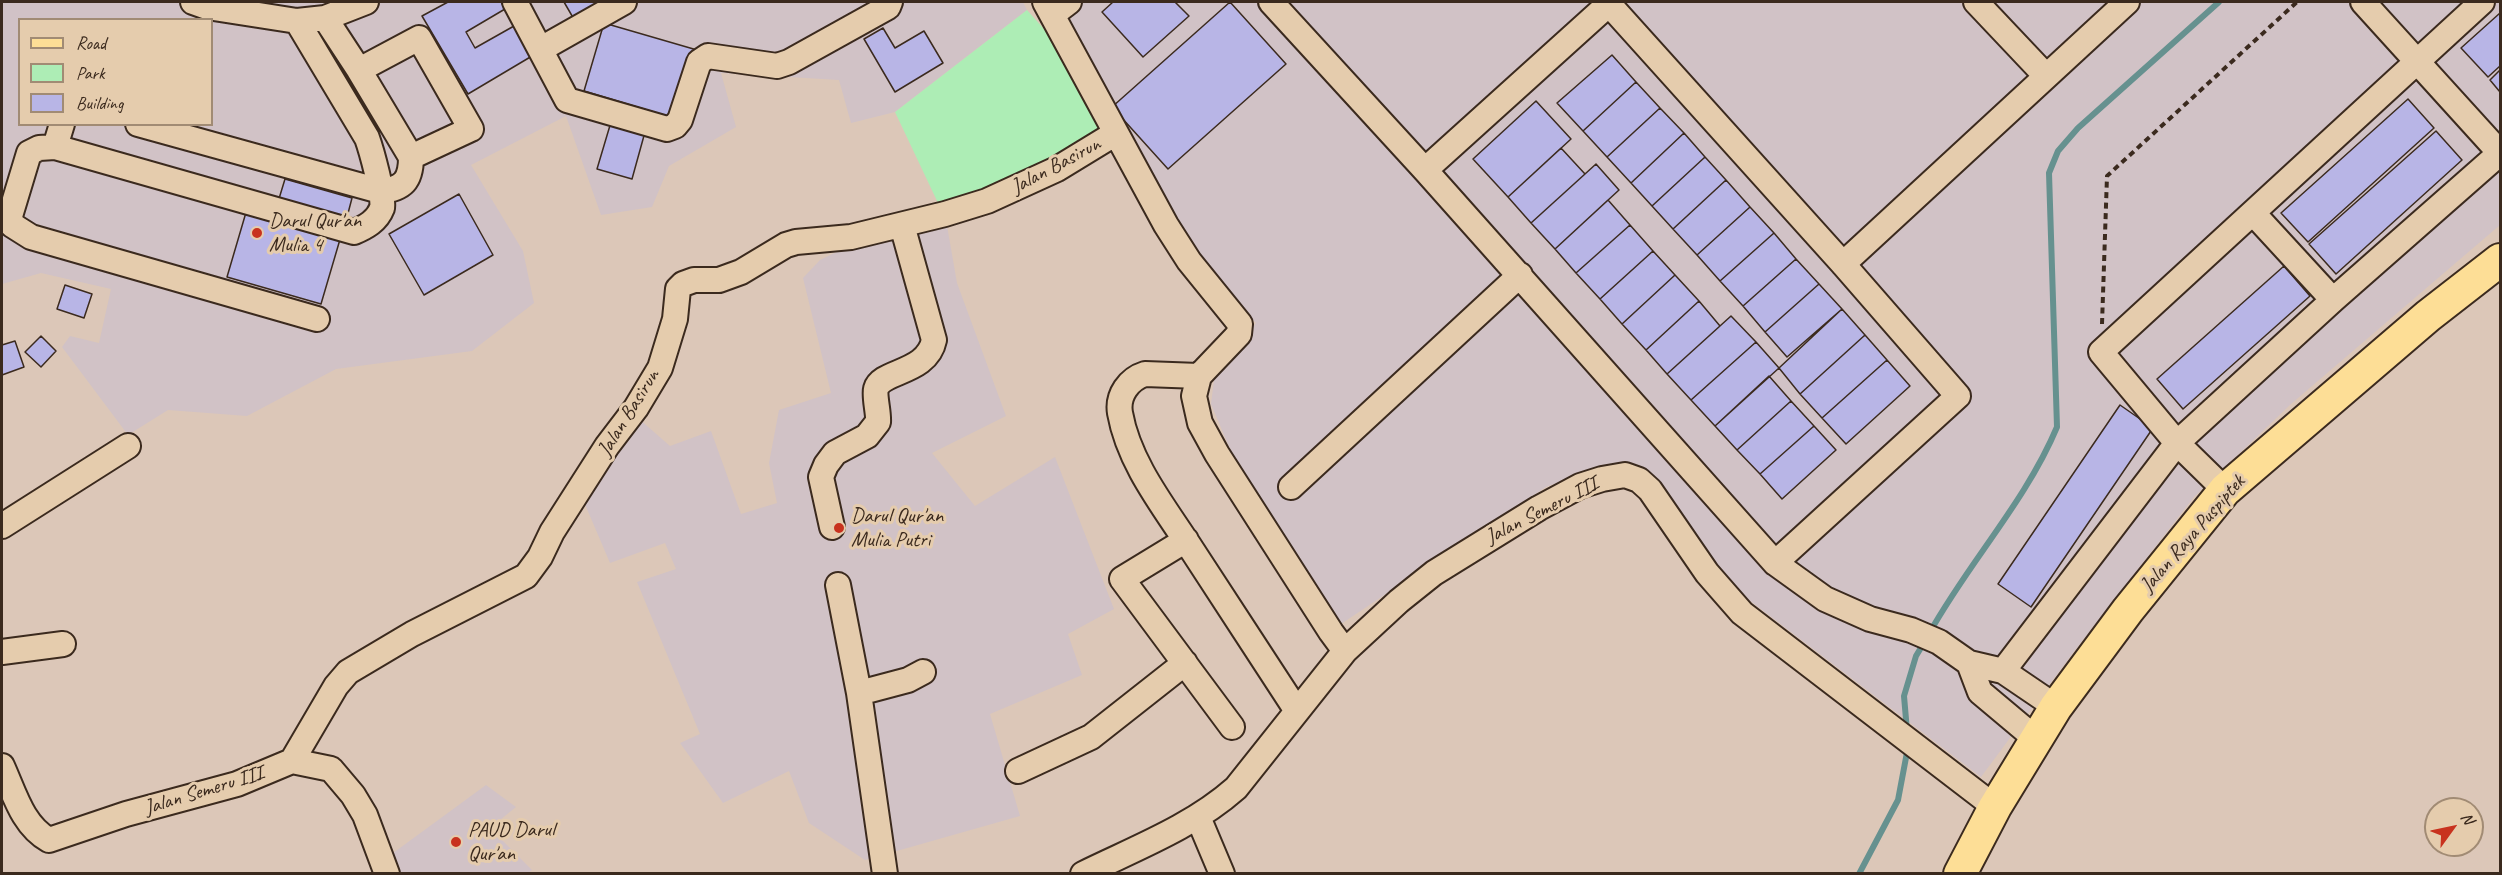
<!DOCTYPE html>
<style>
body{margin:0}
#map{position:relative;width:2502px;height:875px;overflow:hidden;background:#dcc7b8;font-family:Caveat,sans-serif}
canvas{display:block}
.frame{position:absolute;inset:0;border:3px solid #3b2a1e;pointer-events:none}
.legend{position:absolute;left:18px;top:18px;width:195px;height:108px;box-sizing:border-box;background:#e5ccad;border:2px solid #a18b74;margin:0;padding:8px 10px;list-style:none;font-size:18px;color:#3b2a1e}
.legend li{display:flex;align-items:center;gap:12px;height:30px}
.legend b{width:30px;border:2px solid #a18b74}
.north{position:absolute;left:2424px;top:797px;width:60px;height:60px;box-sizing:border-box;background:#e5ccad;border:2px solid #a18b74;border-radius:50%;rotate:57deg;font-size:16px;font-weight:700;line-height:24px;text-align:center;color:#3b2a1e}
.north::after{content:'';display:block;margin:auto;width:21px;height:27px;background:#c8321e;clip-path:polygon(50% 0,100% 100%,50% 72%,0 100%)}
</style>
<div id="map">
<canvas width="2502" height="875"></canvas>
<div class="frame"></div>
<ul class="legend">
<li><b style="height:8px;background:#fdde96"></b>Road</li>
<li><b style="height:16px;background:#adedb5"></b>Park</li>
<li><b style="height:16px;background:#b8b5e6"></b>Building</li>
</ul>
<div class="north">N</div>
</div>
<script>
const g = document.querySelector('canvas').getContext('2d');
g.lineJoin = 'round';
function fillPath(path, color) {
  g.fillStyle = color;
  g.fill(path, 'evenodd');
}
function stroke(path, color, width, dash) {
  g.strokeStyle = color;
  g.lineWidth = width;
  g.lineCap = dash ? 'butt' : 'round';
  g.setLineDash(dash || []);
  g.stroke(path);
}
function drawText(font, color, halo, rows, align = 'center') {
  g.font = font + ' Caveat,sans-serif';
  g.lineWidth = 6;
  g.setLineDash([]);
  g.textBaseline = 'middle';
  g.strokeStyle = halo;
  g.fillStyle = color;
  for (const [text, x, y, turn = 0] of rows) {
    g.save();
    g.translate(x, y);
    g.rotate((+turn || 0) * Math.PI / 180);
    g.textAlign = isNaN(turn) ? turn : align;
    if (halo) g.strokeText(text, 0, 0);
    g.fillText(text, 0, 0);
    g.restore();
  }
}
const built = new Path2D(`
 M2 2H1023L1027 10 895 112 851 123 839 80 721 73 736 127 669 166 652 207 601 215 566 116 471 165 523 251 534 303 472 351 336 369 247 416 168 410 128 435 62 347 70 336 99 343 111 289 41 273 2 284ZM20 20H212V124H20Z
 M1084 2H2500V225L2291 404 2194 497 2073 653 1981 777 1724 581 1644 479 1608 465 1546 487 1341 624 1240 473 1211 404 1215 372 1256 323 1187 254 1066 28 1078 6Z
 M946 220 957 283 1006 416 932 453 975 506 1055 457 1114 609 1068 634 1082 675 990 714 1020 816 865 860 809 823 789 771 723 803 680 743 700 734 637 582 676 569 665 543 610 563 584 502 638 418 670 446 711 431 741 514 777 503 769 463 779 410 831 393 803 278 820 260 853 244Z
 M486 785 516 807 490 828 532 870 527 874 396 873 389 856Z`);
const green = new Path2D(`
 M1027 10 1053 39 1104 133C1051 160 997 190 938 203L895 112Z`);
const stream = new Path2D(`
 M1930 632C1969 562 2026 501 2057 427L2049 173 2058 151 2078 128 2219 2
 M1907 731 1904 696 1916 656 1925 641
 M1859 874 1898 800 1908 747`);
const building = new Path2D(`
 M448 2H501L505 9 466 32 475 48 514 26 532 56 468 94 422 16Z
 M564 2H609L575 21Z
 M1113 2H1175L1189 16 1143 57 1102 12Z
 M1230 2 1286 64 1168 169 1112 107Z
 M2500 13V66L2488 77 2461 48Z
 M604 23 697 50 677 119 584 91Z
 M883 28 895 48 924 31 943 63 895 92 864 39Z
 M1612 55 1636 82 1583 131 1557 103Z
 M2500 70V92L2490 80Z
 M1636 82 1660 108 1607 157 1583 131Z
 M2408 99 2434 128 2308 242 2281 213Z
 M1536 101 1571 139 1508 197 1473 159Z
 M1660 108 1684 133 1631 183 1607 157Z
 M611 122 645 132 632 179 597 169Z
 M2436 131 2462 160 2336 274 2309 244Z
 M1684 133 1705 157 1652 206 1631 183Z
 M1561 148 1585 174 1531 223 1508 197Z
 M1705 157 1726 180 1673 229 1652 206Z
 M1596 164 1619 190 1555 249 1531 223Z
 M285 179 352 198 346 221 278 202Z
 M1726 180 1750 207 1697 255 1673 229Z
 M459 194 493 255 424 295 389 234Z
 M1608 200 1630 225 1576 273 1555 249Z
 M1750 207 1774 233 1720 281 1697 255Z
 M247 209 341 236 321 304 227 277Z
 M1630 225 1653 251 1600 299 1576 273Z
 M1774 233 1796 259 1743 306 1720 281Z
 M1653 251 1675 275 1622 324 1600 299Z
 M1796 259 1819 284 1765 332 1743 306Z
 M2284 266 2310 296 2183 409 2157 379Z
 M1675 275 1699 301 1646 350 1622 324Z
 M1819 284 1842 309 1787 357 1765 332Z
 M65 285 92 294 84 318 57 309Z
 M1699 301 1720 326 1667 374 1646 350Z
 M1842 309 1865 335 1800 394 1779 368Z
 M1731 316 1756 342 1691 400 1667 374Z
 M1865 335 1887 360 1822 418 1800 394Z
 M41 336 56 351 41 367 25 352Z
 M15 341 24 367 2 375V345Z
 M1756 342 1779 368 1715 426 1691 400Z
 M1887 360 1910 386 1846 444 1822 418Z
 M1769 376 1791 401 1737 450 1715 426Z
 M1791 401 1814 426 1760 474 1737 450Z
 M2120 405 2153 428 2031 607 1998 584Z
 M1814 426 1836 450 1782 499 1760 474Z`);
const path = new Path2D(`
 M2102 324 2107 176 2297 2`);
const minor = new Path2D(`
 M193 2 207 7 297 21 325 18 366 2
 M515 2 567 100 667 129 675 126 680 120 699 62 708 56 777 66 789 62 888 7 890 2
 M1045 2 1166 225 1189 261 1240 324 1239 334 1199 376 1194 396 1200 423 1217 454 1331 632 1345 651
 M1271 2 1425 170 1775 563 1825 599 1870 619 1911 630 1939 642 1969 663
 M1607 2 1843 264 1958 396 1775 563
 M1976 2 2046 76
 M2363 2 2500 153
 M1052 15 1069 2
 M297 21 367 138C371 149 385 199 382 208 377 221 366 227 354 232L55 147 39 148 29 153 10 216 12 225 31 237 317 319
 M541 49 624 2
 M359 70 419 38 471 129 411 157
 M138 124 380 191C403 189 411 181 411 157L359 70 325 18
 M55 147 62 124
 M1425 170 1611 2
 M2253 213 2333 300
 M1843 264 2127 2
 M1199 376 1145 374C1129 379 1117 395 1120 413 1129 464 1165 508 1192 550 1227 604 1262 657 1297 711
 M1291 487 1520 275
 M2225 490 2177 443 2101 352 2482 2
 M2 526 128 446
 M832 527 821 477 826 465 835 453 867 436 878 422C879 414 874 396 876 389 881 370 927 374 934 340L902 225
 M1186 540 1122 579 1232 727
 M838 585 859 693 885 874
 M2 652 63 644
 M2003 671 2177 443 2333 300 2500 153
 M859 693 908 680 923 672
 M2036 739 1980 692 1969 663 2003 671 2056 707
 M292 761 336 686 348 672 412 634 526 576 540 557 552 532 607 446 636 408 660 368 675 319 678 289 683 284 694 280H719L741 272 786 245 796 242 851 237 945 214 987 201 1057 169 1116 133
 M2 766C14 792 22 825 49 840L126 814 237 784 292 761 331 769 353 795 365 815 387 874
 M1018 771 1091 737 1185 663
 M1198 817 1222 874
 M1083 874C1136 848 1192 827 1236 788L1345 651 1399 601 1434 573 1539 508 1580 486 1602 479 1625 475 1639 480 1650 490 1707 573 1742 613 1995 807`);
const major = new Path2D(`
 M1960 874 1995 807 2056 707 2128 610 2225 490 2428 316 2500 260`);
const markers = [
 [257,233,6,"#c8321e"],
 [839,528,6,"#c8321e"],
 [456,842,6,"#c8321e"]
];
const streetNames = [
 ["Jalan Basirun",1056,166,-28],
 ["Jalan Basirun",629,413,-58],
 ["Jalan Semeru III",1542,511,-27],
 ["Jalan Raya Puspiptek",2193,534,-49],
 ["Jalan Semeru III",204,791,-17]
];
const poiNames = [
 ["Darul Qur'an",269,221],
 ["Mulia 4",269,245],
 ["Darul Qur'an",851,516],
 ["Mulia Putri",851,540],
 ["PAUD Darul",468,830],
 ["Qur'an",468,854]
];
fillPath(built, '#d1c2c6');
fillPath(green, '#adedb5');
stroke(stream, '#66918f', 6);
fillPath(building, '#b8b5e6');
stroke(building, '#3b2a1e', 1.5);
stroke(minor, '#3b2a1e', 28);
stroke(major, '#3b2a1e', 36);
stroke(path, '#3b2a1e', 4, [6, 4.5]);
stroke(minor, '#e5ccad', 24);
stroke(major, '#fdde96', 32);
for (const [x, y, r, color] of markers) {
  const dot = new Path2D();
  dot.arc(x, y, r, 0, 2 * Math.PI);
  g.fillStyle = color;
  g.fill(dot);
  stroke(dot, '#e5ccad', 2);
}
drawText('21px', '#3b2a1e', '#e5ccad', streetNames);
drawText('21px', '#3b2a1e', '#e5ccad', poiNames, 'left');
</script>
